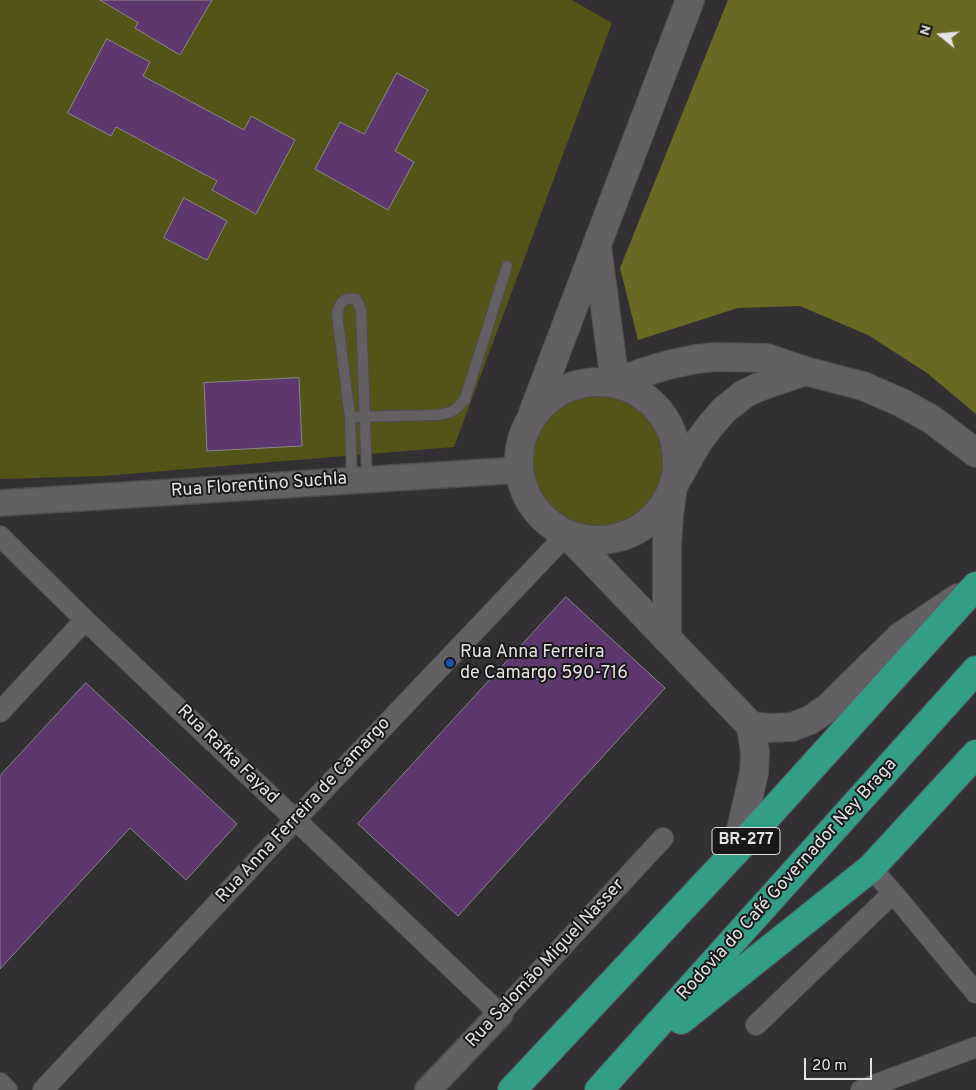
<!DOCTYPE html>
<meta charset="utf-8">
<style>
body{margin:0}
#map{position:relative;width:976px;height:1090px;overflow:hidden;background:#323032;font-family:Overpass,sans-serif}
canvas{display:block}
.north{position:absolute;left:916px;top:10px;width:50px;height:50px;-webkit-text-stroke:4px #191819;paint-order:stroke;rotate:287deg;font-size:14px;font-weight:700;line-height:20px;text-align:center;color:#e4e3e4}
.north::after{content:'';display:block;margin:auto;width:18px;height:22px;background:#e4e3e4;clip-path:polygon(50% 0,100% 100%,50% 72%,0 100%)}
.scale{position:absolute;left:804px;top:1058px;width:68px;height:22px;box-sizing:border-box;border:2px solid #e4e3e4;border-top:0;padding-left:6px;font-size:15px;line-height:18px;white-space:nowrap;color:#e4e3e4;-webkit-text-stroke:4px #191819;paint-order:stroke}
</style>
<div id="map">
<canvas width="976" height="1090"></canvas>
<div class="north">N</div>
<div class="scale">20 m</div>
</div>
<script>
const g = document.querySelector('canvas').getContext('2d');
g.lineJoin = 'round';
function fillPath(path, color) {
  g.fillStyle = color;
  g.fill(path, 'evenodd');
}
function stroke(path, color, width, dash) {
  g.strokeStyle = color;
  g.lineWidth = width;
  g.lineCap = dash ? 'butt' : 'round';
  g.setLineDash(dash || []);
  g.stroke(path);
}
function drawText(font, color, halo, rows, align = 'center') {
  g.font = font + ' Overpass,sans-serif';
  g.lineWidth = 4;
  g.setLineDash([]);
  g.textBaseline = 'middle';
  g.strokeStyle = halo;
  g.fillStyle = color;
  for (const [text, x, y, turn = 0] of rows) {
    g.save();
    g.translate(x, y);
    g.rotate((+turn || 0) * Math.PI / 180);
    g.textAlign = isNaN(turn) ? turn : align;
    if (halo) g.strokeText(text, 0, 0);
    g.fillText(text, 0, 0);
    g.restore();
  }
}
const green = new Path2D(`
 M0 0H572L612 23 454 447 103 476 0 479Z
 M531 461a67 67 0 1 1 134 0a67 67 0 1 1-134 0Z`);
const forest = new Path2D(`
 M728 0H976V414L927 373 868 335 800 306 738 308 638 340 620 268Z`);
const building = new Path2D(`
 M100 0H212L180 55 135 28 138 23Z
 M107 39 150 62 143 76 244 130 251 116 295 140 256 214 212 190 217 181 116 127 111 136 68 113Z
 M397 73 428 90 395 151 414 162 388 210 315 169 340 122 364 134Z
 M184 198 227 221 207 260 164 238Z
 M299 378 302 446 207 451 204 383Z
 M566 597 665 688 458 916 358 824Z
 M86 683 237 824 186 880 130 828 0 969V776Z`);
const service = new Path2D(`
 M350 417 437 415C452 413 456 410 465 399L507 266
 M352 480 350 417 337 313C341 300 343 298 356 299L361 309 367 479`);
const minor = new Path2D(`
 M0 536 85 620 500 1014 663 838
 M0 712 85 620
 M871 868 893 893 976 993
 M756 1025 893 893
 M0 1083 7 1090
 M43 1090 295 820 567 534
 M861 1090 976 1047`);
const tertiary = new Path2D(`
 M0 503 519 470
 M428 1090 500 1014`);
const secondary = new Path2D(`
 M597 246 615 383
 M519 461a79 79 0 1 1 158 0a79 79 0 1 1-158 0Z
 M615 383 641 373 668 365 696 359 716 357 767 358 805 371 863 386 902 403 931 419 976 453
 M533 413 690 0
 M567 534 751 726 755 752 754 773 736 851
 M667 639V544L669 515 673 486 698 442 711 425 724 410 744 394 759 387 805 371
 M751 726 769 728 792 727 810 720 829 707 900 637 958 598`);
const motorway = new Path2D(`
 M681 1020 871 868 976 754
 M512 1090 736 851 976 586
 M599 1090 976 670`);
const markers = [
 [450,663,5,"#1a4fb4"]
];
const shields = [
 [746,841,68]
];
const shieldNames = [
 ["BR-277",746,841]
];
const streetNames = [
 ["Rua Florentino Suchla",259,486,-4],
 ["Rua Rafka Fayad",227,755,44],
 ["Rua Anna Ferreira de Camargo",304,811,-47],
 ["Rodovia do Café Governador Ney Braga",788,880,-48],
 ["Rua Salomão Miguel Nasser",546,964,-47]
];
const poiNames = [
 ["Rua Anna Ferreira",460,653],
 ["de Camargo 590-716",460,674]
];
fillPath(green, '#525418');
fillPath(forest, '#686a23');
fillPath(building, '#5c386c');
stroke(building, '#888689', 1);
stroke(service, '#4e4d4f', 12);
stroke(minor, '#4e4d4f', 22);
stroke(tertiary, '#4e4d4f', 28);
stroke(secondary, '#4e4d4f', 30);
stroke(motorway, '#4e4d4f', 30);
stroke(service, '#626063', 10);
stroke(minor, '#626063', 20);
stroke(tertiary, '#626063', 25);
stroke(secondary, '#626063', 28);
stroke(motorway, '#349d85', 28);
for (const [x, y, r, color] of markers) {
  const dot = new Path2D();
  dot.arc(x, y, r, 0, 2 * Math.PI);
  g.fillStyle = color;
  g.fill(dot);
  stroke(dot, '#191819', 2);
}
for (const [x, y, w] of shields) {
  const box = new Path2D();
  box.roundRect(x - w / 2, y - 13.5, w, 27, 4);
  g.fillStyle = '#191819';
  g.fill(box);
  stroke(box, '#e4e3e4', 1);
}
drawText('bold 16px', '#e4e3e4', null, shieldNames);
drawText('18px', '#e4e3e4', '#191819', streetNames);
drawText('18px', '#e4e3e4', '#191819', poiNames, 'left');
</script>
